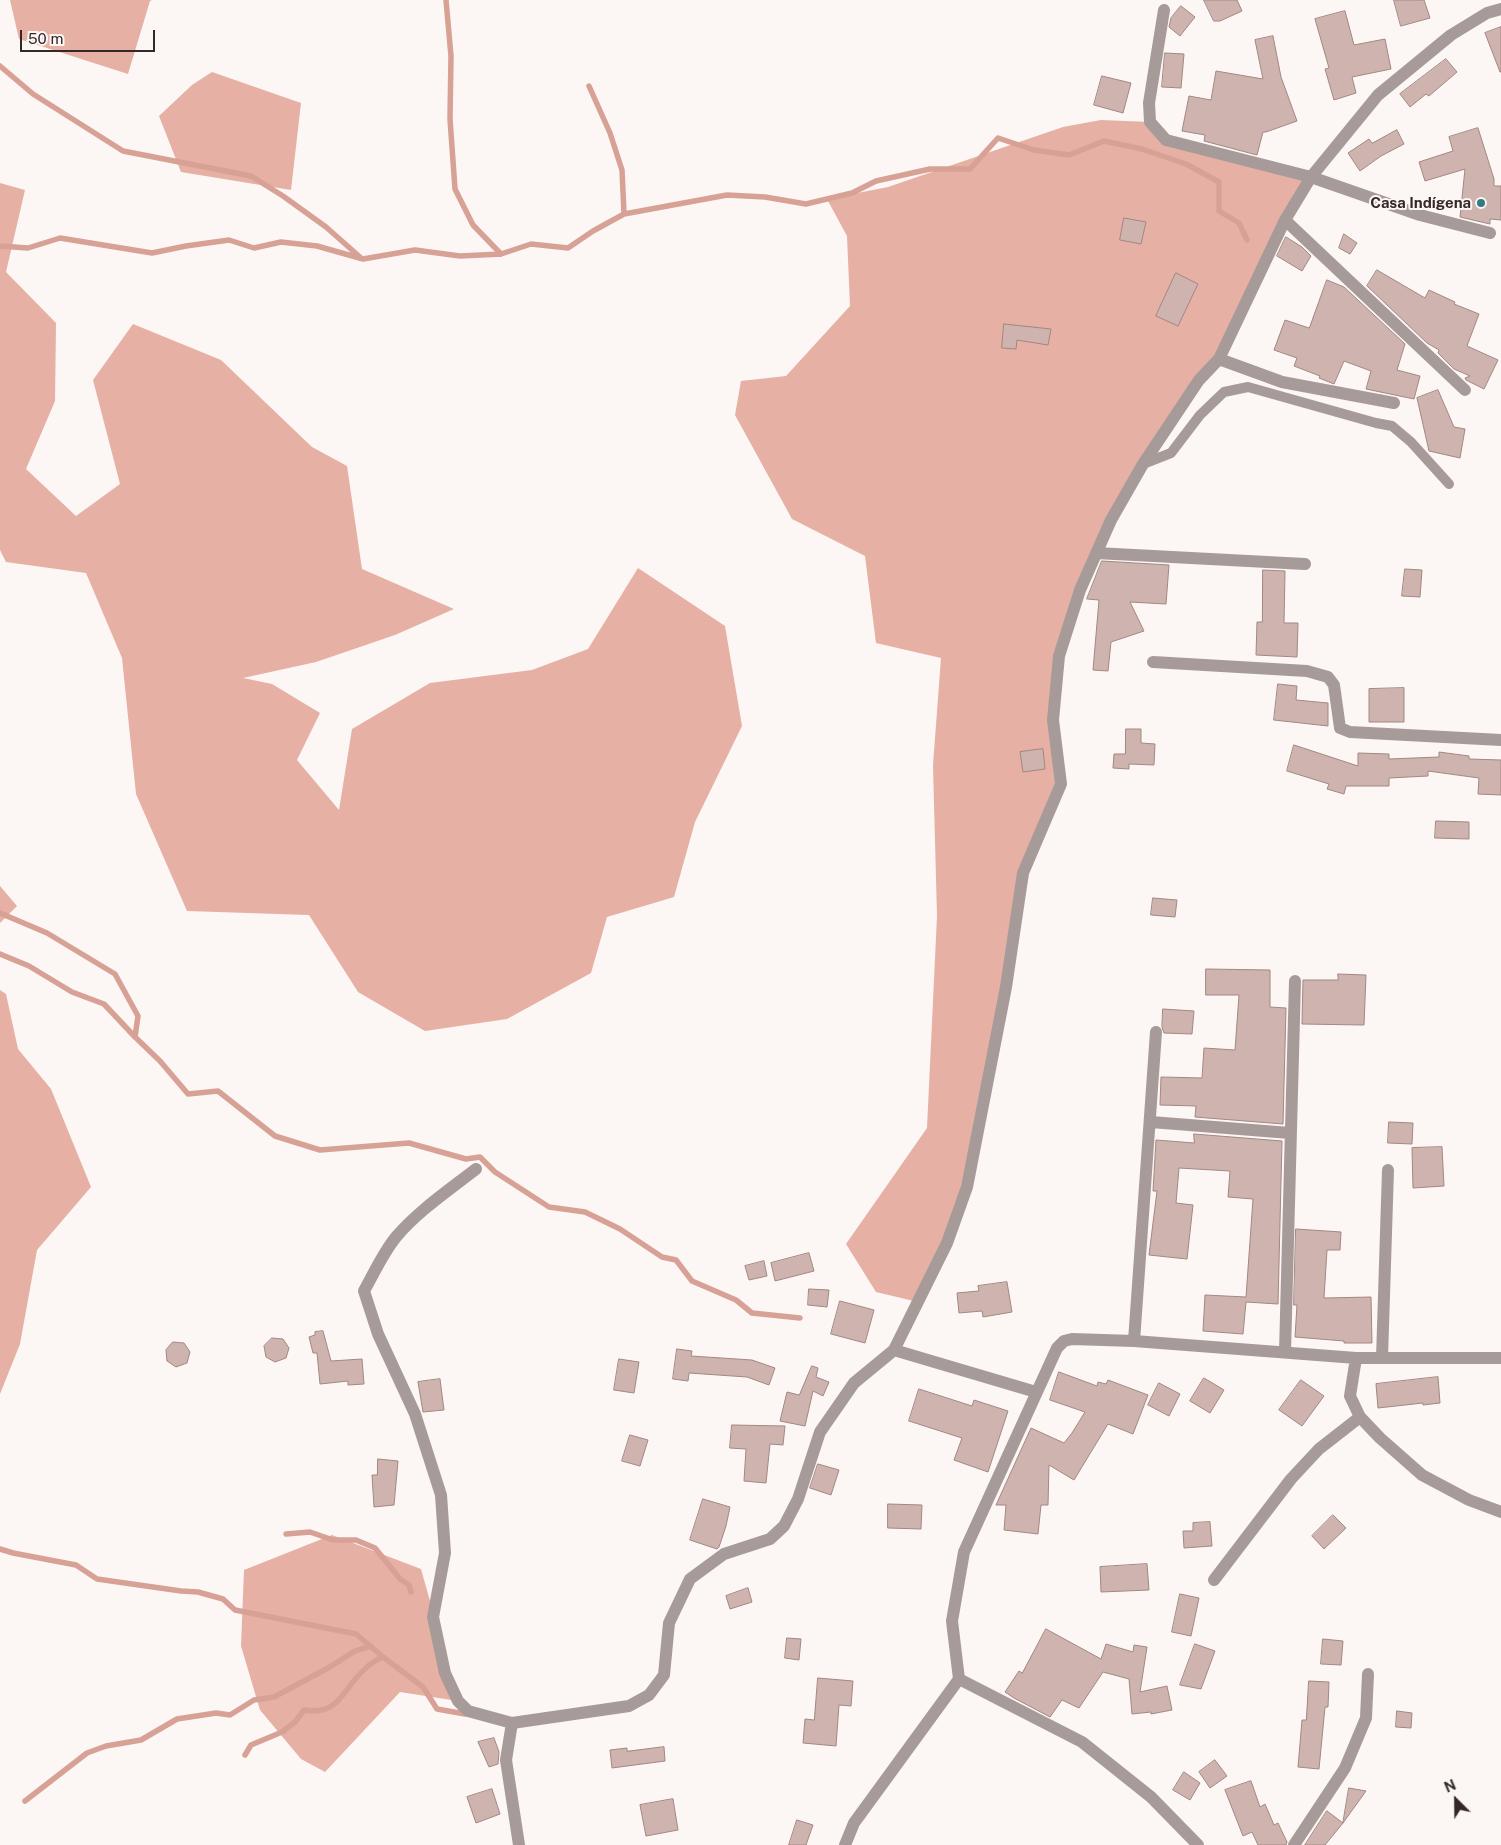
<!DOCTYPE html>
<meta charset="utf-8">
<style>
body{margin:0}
#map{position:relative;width:1501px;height:1845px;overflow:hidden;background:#fcf6f5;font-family:"Public Sans",sans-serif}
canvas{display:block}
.north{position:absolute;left:1431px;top:1775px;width:50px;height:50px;-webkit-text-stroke:4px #fcf6f5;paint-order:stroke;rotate:337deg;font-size:14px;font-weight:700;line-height:20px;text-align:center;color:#342927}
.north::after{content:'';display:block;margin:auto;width:18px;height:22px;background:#342927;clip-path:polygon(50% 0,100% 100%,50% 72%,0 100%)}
.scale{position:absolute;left:20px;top:30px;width:135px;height:22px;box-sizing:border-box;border:2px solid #342927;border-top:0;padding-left:6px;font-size:15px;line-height:18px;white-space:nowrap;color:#342927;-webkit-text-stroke:4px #fcf6f5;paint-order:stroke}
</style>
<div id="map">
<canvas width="1501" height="1845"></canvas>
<div class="north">N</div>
<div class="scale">50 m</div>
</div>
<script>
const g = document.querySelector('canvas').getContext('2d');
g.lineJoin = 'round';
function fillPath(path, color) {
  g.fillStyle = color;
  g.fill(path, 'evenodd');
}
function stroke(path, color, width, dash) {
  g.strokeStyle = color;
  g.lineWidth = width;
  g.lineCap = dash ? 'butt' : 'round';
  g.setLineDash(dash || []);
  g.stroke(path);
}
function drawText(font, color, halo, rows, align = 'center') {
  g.font = font + ' "Public Sans",sans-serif';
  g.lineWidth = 4;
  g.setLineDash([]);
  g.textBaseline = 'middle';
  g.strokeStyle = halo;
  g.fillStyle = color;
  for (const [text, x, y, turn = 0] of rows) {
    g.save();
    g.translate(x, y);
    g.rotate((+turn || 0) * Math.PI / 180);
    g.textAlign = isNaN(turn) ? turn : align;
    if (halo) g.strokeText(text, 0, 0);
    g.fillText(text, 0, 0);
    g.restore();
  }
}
const forest = new Path2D(`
 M10 0H152L150 1 128 74 19 39Z
 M212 72 301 103 291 190 181 172 159 116 192 85Z
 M1101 120 1150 122 1166 140 1311 177 1219 359 1111 520 1059 656 1053 720 1061 784 1023 873 967 1187 918 1302 876 1292 846 1244 927 1128 937 916 933 765 941 658 876 643 865 556 792 519 735 415 741 381 786 376 850 306 847 236 827 199 888 187 1063 127Z
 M0 183 25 190 6 272 56 323 55 401 26 469 76 516 120 484 93 380 133 324 221 360 312 447 347 466 362 569 454 609 395 635 316 662 243 678 272 684 320 713 297 760 339 810 352 729 430 683 532 670 588 649 638 568 725 626 742 726 695 822 674 897 607 917 591 973 507 1019 425 1031 358 992 309 915 187 911 136 794 122 658 86 573 6 562 0 550Z
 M0 886 17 906 0 923Z
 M0 990 6 994 18 1049 51 1089 91 1187 37 1250 20 1344 0 1394Z
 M332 1535 421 1569 458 1701 400 1692 325 1772 301 1759 260 1710 241 1646 244 1570Z`);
const stream = new Path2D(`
 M446 0 451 56 450 119 455 189 473 225 501 254
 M0 66 33 94 123 151 251 176 283 196 326 227 361 258
 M589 86 610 133 622 170 624 214
 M0 246 28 248 60 238 152 253 186 246 229 240 254 248 281 242 317 246 363 259 415 250 460 256 501 254 531 244 568 248 593 231 624 214 727 195 765 197 806 204 852 193 876 181 930 169H970L998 138 1034 150 1069 155 1104 141 1142 149 1186 164 1219 182V211L1239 223 1247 240
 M0 913 47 933 115 974 138 1016 135 1037
 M0 954 29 966 72 992 104 1004 135 1037 160 1061 188 1094 218 1091 275 1136 320 1150 409 1143 466 1159 480 1157 495 1172 549 1207 585 1212 620 1229 662 1257 676 1260 692 1281 736 1300 752 1313 800 1318
 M286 1534 310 1532 333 1540H356L375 1548 400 1579 409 1585 411 1592
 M0 1549 13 1553 76 1565 97 1579 181 1591 198 1592 223 1599 235 1610 356 1634 383 1657 423 1687 437 1709 465 1714
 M245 1755 251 1745 282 1732 295 1722 304 1710C341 1716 342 1688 366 1668 370 1663 377 1660 383 1657
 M25 1801 87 1753 106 1746 141 1740 177 1719 216 1713 230 1715 254 1700 274 1697 328 1668 355 1651 371 1646`);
const building = new Path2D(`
 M1204 0H1237L1242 11 1220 21H1214Z
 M1394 0H1424L1430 18 1401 26Z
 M1181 6 1195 17 1180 36 1169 27 1171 18Z
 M1345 11 1354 45 1385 39 1391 69 1352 77 1356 93 1334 100 1325 69 1329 68 1315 19Z
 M1501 27V72H1500L1485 33Z
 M1273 36 1281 77 1297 121 1266 132H1263L1257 155 1204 141 1205 135 1182 131 1189 96 1211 100 1216 71 1263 79 1255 40Z
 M1165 53 1184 54 1181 88 1162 87Z
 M1446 59 1457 72 1429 96 1426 94 1410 107 1400 94Z
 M1102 76 1131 83 1123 113 1094 105Z
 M1478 128 1494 179V186H1501V220L1490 219V224L1460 217 1465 169 1425 181 1419 162 1453 151 1449 137Z
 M1397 130 1404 144 1381 156 1360 171 1348 153 1369 139 1372 143Z
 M1124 218 1146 222 1141 244 1120 240Z
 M1344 234 1357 243 1350 254 1339 248Z
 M1286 237 1302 247 1311 256 1302 271 1277 256Z
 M1377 270 1425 298 1429 290 1455 302 1454 304 1479 314 1467 346 1498 360 1484 389 1466 380 1465 378 1470 376 1454 369 1438 353 1439 350 1427 343 1367 286Z
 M1176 273 1198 284 1178 326 1156 316Z
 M1327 280 1344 287 1405 344 1397 370 1420 376 1414 399 1366 389 1371 371 1344 361 1334 384 1319 378 1320 376 1294 366 1297 358 1274 350 1285 320 1309 328Z
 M1004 324 1051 329 1048 345 1017 340 1016 349 1002 348Z
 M1438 390 1454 427 1465 429 1460 458 1429 451 1417 398Z
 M1102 561 1169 565 1166 604 1130 602 1144 631 1111 642 1108 671 1093 670 1099 600 1087 599Z
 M1405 569 1422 570 1420 597 1402 596Z
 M1263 570 1285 571 1284 623H1298L1297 657 1256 655 1257 622H1262Z
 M1278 684 1297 686 1296 700 1328 703V726L1274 720Z
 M1404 688V722H1369V689Z
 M1126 729H1141V743L1155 744 1154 765 1129 764V769L1113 768 1114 754H1125Z
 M1294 745 1358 766V753L1389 754V759L1439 757V752L1469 756V759L1501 760V795L1478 794 1479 778 1428 771V776L1389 778V786H1346L1344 794 1327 789 1329 784 1287 771Z
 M1043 749 1045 769 1023 772 1020 752Z
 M1436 821 1469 822V839L1435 838Z
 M1153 898 1177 900 1175 917 1151 915Z
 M1206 969 1270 970V1007L1286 1008 1283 1124 1195 1117 1196 1106 1160 1105 1161 1077 1202 1078 1204 1048 1235 1050 1239 995H1206Z
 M1338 974 1366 975 1364 1025 1302 1024 1303 980H1338Z
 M1163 1009 1194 1011 1192 1034 1164 1033 1162 1027Z
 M1389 1122 1413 1123 1412 1144 1388 1143Z
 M1194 1134 1282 1141 1278 1304 1246 1302 1243 1334 1203 1331 1205 1295 1246 1297 1253 1199 1228 1197 1230 1171 1179 1168 1176 1203 1193 1205 1187 1259 1149 1255 1157 1191H1153L1156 1140 1194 1143Z
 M1442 1147 1444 1186 1413 1188 1412 1148Z
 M1296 1229 1341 1232 1340 1250H1327L1324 1298 1371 1297 1372 1343H1344V1341L1295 1337 1297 1305H1294Z
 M809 1253 814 1271 775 1281 771 1263Z
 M764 1261 767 1276 749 1280 745 1266Z
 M1007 1282 1012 1312 983 1317 982 1311 959 1313 957 1293 979 1291 978 1286Z
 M809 1289 829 1290 827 1307 808 1305Z
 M840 1301 874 1310 865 1343 831 1334Z
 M323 1331 331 1361 362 1359 364 1384 348 1385V1381L320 1384 317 1353H313L309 1337 315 1335V1332Z
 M272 1338 283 1339 289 1348 286 1358 275 1362 266 1357 264 1346Z
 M173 1342 184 1343 190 1352 187 1363 176 1367 167 1361 166 1350Z
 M677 1349 692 1351 691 1356 752 1360 775 1368 769 1385 747 1377 689 1373 688 1381 673 1379Z
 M619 1359 639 1362 634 1393 614 1390Z
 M812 1366 818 1368 816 1377 829 1382 823 1396 813 1391 805 1426 780 1421 787 1392 799 1395Z
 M1059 1372 1097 1386 1098 1382 1106 1384 1108 1380 1148 1395 1133 1434 1108 1424 1074 1480 1049 1465 1048 1505H1041L1038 1534 1004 1530 1006 1505H996L1031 1428 1064 1443 1072 1433 1085 1412 1050 1400Z
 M1438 1377 1440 1403 1423 1405V1403L1378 1408 1376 1384Z
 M1204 1378 1224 1390 1210 1413 1190 1401Z
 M440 1379 444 1410 423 1412 418 1382Z
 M1301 1380 1324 1396 1302 1426 1279 1410Z
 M1159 1383 1180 1394 1169 1416 1148 1405Z
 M919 1389 972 1406 974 1400 1008 1411 988 1472 954 1460 962 1438 909 1421Z
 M732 1425 785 1426 783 1445 770 1444 766 1483 744 1481 746 1449 730 1448Z
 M630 1435 648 1440 640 1466 622 1461Z
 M378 1459 398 1461 394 1505 374 1507 372 1475H377Z
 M818 1464 839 1470 831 1495 810 1488Z
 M703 1499 730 1507 726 1526 719 1547 717 1549 690 1540Z
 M888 1504 922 1505 921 1529 888 1528Z
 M1333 1515 1346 1528 1324 1549 1312 1536Z
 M1210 1522 1212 1546 1184 1548 1183 1531H1193V1523Z
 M1147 1564 1149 1590 1101 1592 1100 1567Z
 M748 1588 752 1602 730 1609 726 1596Z
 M1180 1594 1199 1598 1191 1636 1172 1632Z
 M1046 1629 1101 1659 1106 1644 1133 1652 1134 1645 1147 1647 1140 1692 1167 1686 1172 1710 1151 1714V1712L1132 1714 1129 1679 1103 1672 1079 1708 1062 1700 1050 1717 1014 1698 1005 1692 1019 1671 1022 1673Z
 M787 1638 801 1639 799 1660 785 1658Z
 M1323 1639 1343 1641 1341 1665 1321 1664Z
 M1195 1644 1215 1651 1201 1689 1180 1685Z
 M818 1678 853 1681 851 1706 839 1705 836 1746 803 1743 805 1719 814 1720Z
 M1309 1681 1329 1682 1328 1707H1325L1319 1769 1298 1767 1302 1720H1306Z
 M1397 1711 1412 1713 1411 1728 1396 1727Z
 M494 1738 499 1752 498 1764 489 1767 478 1742Z
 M664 1747 665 1761 612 1768 610 1750 627 1748V1751Z
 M1215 1760 1227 1776 1210 1788 1199 1772Z
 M1184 1772 1200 1783 1190 1800 1173 1790Z
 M1251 1781 1260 1807 1265 1804 1274 1825 1278 1823 1287 1842 1286 1845H1258L1252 1832 1243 1836 1225 1790Z
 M1349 1788 1366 1791 1343 1823Z
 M492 1789 500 1814 476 1823 467 1797Z
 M673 1799 678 1830 646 1836 640 1805Z
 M1327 1811 1343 1823 1325 1845H1305Z
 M797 1820 813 1825 806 1845H789Z`);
const lane = new Path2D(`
 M1143 464 1171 453 1200 415 1224 392 1248 387 1376 423 1392 426 1411 442 1449 484`);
const street = new Path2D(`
 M1164 10 1149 103 1150 122 1166 140 1311 177 1420 215 1490 233
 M1285 220 1465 390
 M1219 359 1282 382 1394 403
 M1096 553 1305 564
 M1153 662 1307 671 1328 677 1334 685 1340 728 1350 732 1501 740
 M1151 1122 1290 1133
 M476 1169C449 1190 418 1211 396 1237 383 1253 374 1273 364 1291L378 1334 415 1414 441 1495 445 1553 433 1617 445 1673 458 1701 468 1711 512 1723 629 1706 649 1695 664 1675 669 1623 690 1579 724 1554 770 1539 784 1526 798 1499 820 1432 854 1383 894 1350 947 1243 967 1187 1006 987 1023 873 1061 784 1053 720 1059 656 1080 590 1111 520 1143 464 1199 380 1219 359 1285 220 1311 177 1378 95 1451 35 1487 13 1501 9
 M1134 1341 1156 1032
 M894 1350 1036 1392
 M1285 1352 1295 981
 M1356 1358 1350 1396 1360 1417 1380 1438 1422 1475 1469 1500 1501 1512
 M1382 1358 1388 1170
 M1214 1580 1291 1479 1319 1449 1360 1417
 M959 1679 1082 1742 1151 1797 1198 1845
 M512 1723 506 1760 519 1845
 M845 1845 854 1823 959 1679 952 1621 964 1552 1057 1348 1064 1341 1072 1339 1134 1341 1356 1358H1501
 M1294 1845 1345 1768 1366 1718 1368 1674`);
const markers = [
 [1481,203,5,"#337986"]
];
const poiNames = [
 ["Casa Indígena",1471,203]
];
fillPath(forest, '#e6b0a4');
stroke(stream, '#d7a196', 5.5);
fillPath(building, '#cfb3ae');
stroke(building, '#a28782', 1);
stroke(lane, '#a79b99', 10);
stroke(street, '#a79b99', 12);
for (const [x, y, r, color] of markers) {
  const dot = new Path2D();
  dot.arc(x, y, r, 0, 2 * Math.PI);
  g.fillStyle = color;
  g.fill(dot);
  stroke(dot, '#fcf6f5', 2);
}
drawText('bold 15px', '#342927', '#fcf6f5', poiNames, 'right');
</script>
